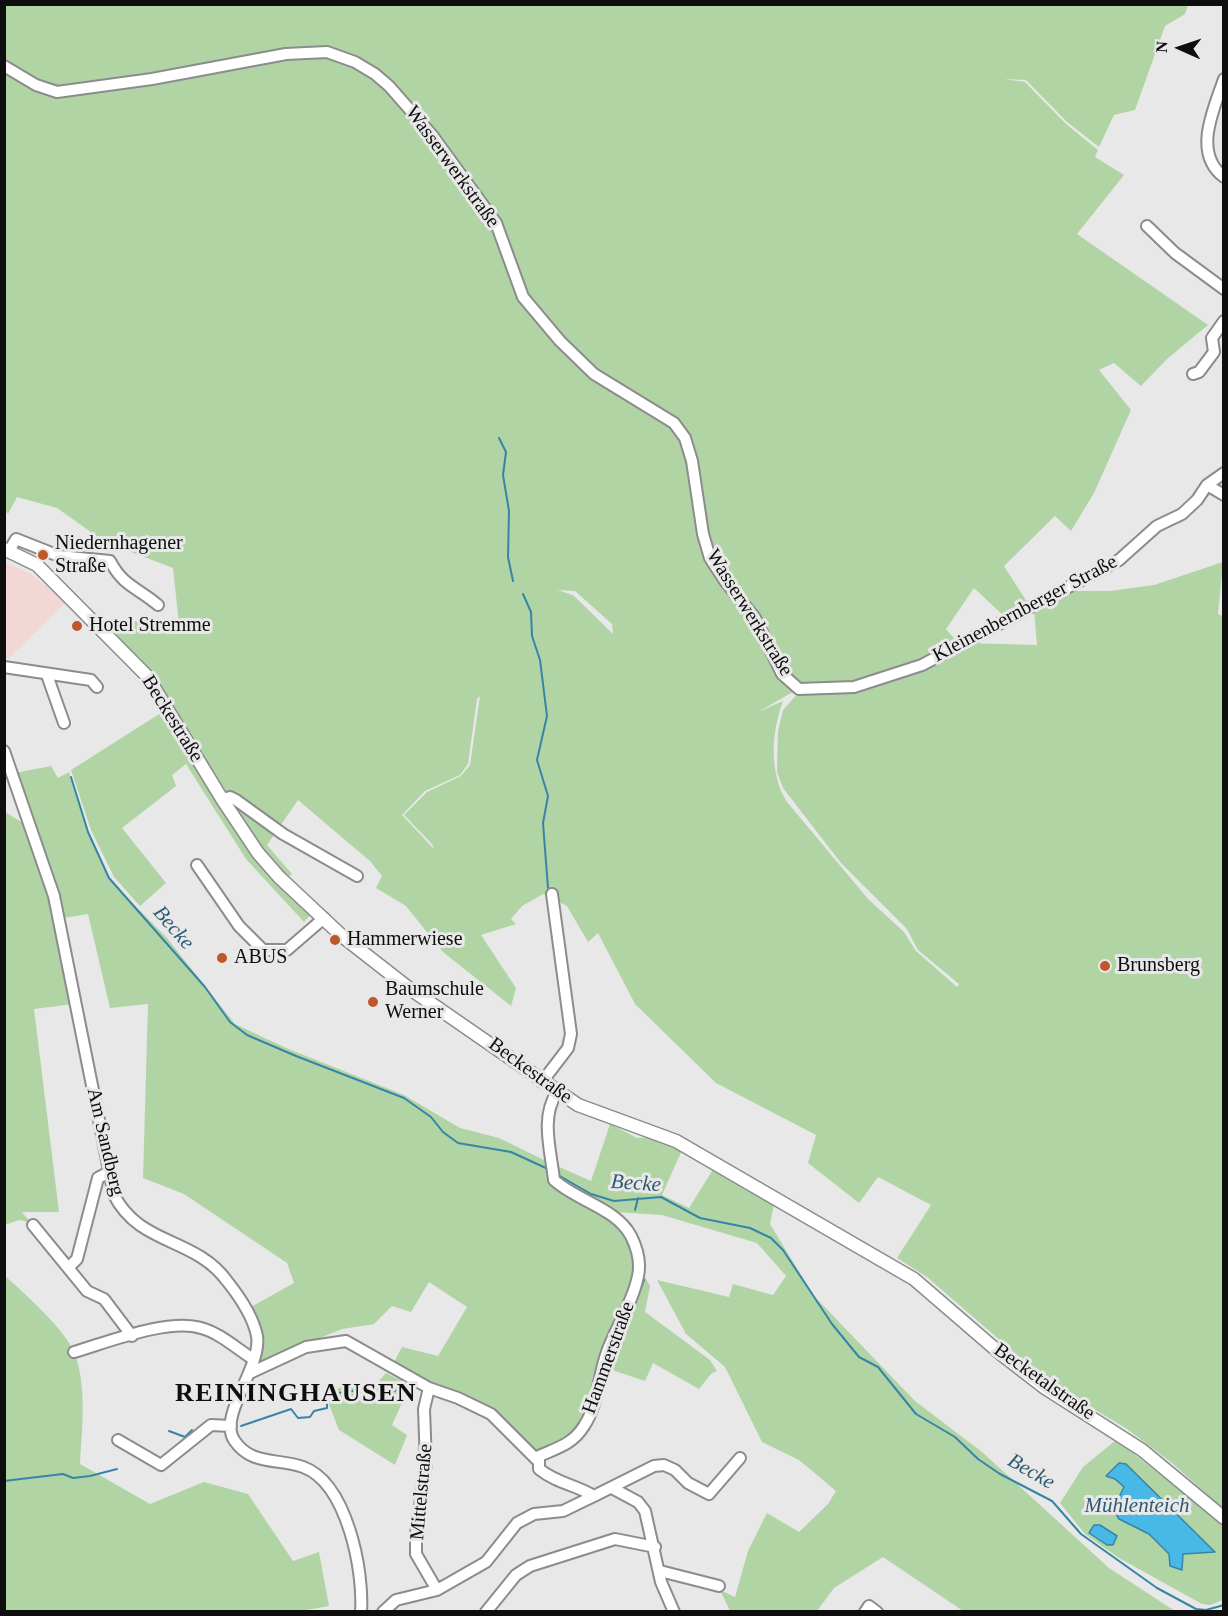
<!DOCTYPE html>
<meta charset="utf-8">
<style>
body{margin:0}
#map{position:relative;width:1228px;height:1616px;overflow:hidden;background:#e8e8e9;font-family:Georgia,serif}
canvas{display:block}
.frame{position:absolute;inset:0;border:6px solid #0e0e0f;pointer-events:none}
.north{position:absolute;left:1150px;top:18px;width:60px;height:60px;-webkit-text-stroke:4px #e8e8e9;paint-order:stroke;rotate:273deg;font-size:16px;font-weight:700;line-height:24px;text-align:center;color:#0e0e0f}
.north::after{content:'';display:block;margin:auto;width:21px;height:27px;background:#0e0e0f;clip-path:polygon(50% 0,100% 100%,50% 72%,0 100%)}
</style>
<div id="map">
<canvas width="1228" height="1616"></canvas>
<div class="frame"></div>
<div class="north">N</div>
</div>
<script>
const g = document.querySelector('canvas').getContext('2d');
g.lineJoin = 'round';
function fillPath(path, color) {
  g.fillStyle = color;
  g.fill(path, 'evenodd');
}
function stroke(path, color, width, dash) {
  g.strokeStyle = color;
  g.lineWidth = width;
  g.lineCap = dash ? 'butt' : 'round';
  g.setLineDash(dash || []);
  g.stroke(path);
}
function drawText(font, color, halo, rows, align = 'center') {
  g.font = font + ' Georgia,serif';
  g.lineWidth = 6;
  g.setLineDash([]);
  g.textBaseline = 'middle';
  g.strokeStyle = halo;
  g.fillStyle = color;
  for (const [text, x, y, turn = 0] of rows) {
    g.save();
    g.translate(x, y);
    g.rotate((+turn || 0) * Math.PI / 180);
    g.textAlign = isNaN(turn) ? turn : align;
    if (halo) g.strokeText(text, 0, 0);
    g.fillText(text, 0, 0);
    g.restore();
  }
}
const commercial = new Path2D(`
 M5 562 31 574 66 602 8 659 4 654Z`);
const green = new Path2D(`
 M4 5H1188L1185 14 1165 26 1135 110 1114 115 1099 147 1067 122 1026 80 1004 79 1025 82 1066 124 1098 150 1095 157 1124 175 1077 234 1208 325 1167 359 1141 386 1114 363 1099 370 1131 410 1094 493 1071 531 1055 516 1004 566 1029 605 1006 618 974 588 946 629 958 643C916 665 872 684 824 686 817 687 807 689 801 687 777 678 767 638 757 618L752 614 780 675 798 689 758 712 783 701C771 733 769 773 787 802L868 899 904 932 916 951 957 987 959 984 918 950 907 929 841 863 783 788 777 772 778 731 783 710 800 691 855 690 922 666 964 643 1037 645 1034 609 1070 591H1110L1154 585 1223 562 1218 614 1224 617 1223 1509 1172 1463 1127 1429 1046 1380 927 1277 897 1258 931 1205 878 1177 859 1203 808 1163 816 1135 716 1083 635 1004 598 933 588 942 567 906 543 894 522 906 511 919 516 924 481 935 516 988 511 1006 443 952 406 906 376 888 382 876 370 861 298 800 267 845 292 874 288 878 263 850 152 673 112 632 126 621 179 624 173 568 105 542 57 508 17 497 8 514 5 510ZM557 590 575 591 612 624 613 634 573 595ZM480 696 470 765 461 776 427 792 404 815 432 844 434 849 402 815 425 791 460 775 468 764 477 699Z
 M164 711 191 760 311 914 304 922 246 859 186 764 172 775 176 786 122 828 166 883 140 906 114 877 91 830 71 770Z
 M51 766 58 778 69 772 88 832 110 880 167 938 235 1024 286 1048 404 1095 460 1128 499 1138 548 1162 550 1180 560 1193 610 1219 627 1237 633 1257 650 1286 645 1312 710 1360 717 1371 711 1374 699 1389 653 1363 645 1381 600 1366C589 1405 583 1446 533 1451L491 1414 391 1368 402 1347 438 1356 467 1307 429 1282 411 1312 392 1306 374 1324 342 1329 259 1363 261 1340 249 1308 294 1283 287 1263 184 1194 143 1178 148 1004 110 1008 88 914 63 918 60 896 15 773Z
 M5 812 26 825 51 899 73 1004 34 1009 59 1212H22L30 1222 19 1220 5 1225Z
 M610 1124 637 1138 651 1137 682 1150 662 1195 689 1208 714 1168 774 1204 770 1224 814 1296 915 1401 982 1452 1109 1568 1175 1611H963L883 1557 834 1588 817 1611H730L720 1590 735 1597 748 1551 767 1513 799 1532 828 1504 836 1491 799 1460 762 1442 725 1367 686 1334 657 1280 729 1297 733 1284 773 1295 786 1276 757 1243 662 1215 615 1212 558 1179 557 1166 591 1181Z
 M4 1275C23 1292 66 1330 75 1354 87 1389 82 1428 80 1464L150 1504 204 1482 248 1494 293 1561 319 1552 329 1606 295 1612 5 1611Z
 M386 1373 410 1385 392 1425 407 1435 395 1465 339 1430 325 1394 346 1385 378 1382Z
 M1116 1440 1223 1524V1600L1210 1605 1202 1604 1119 1558 1085 1534 1060 1503 1083 1467Z`);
const water = new Path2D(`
 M1119 1463 1126 1464 1215 1552 1183 1554 1182 1570 1170 1566 1169 1554 1149 1534 1119 1519 1113 1509 1124 1487 1115 1479 1106 1476Z
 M1094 1525H1100L1117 1536 1113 1545H1107L1089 1533Z`);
const stream = new Path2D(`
 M499 438 506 452 503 475 509 511 508 557 513 581
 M523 594 531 612 532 636 540 660 547 716 537 760 548 796 543 823 548 888
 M71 777 88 832 109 878 205 987 230 1022 247 1035 296 1056 404 1098 431 1117 443 1132 458 1143 511 1152 548 1169
 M558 1175 591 1194 614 1201 661 1197 700 1218 750 1228 771 1238 783 1250 832 1324 859 1357 878 1367 916 1414 955 1437 978 1459 1000 1474 1052 1501 1081 1534 1157 1588 1196 1609 1206 1610 1224 1605
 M635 1210 638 1198
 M624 1329 644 1280
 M241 1426 291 1409 298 1418 310 1417 314 1411 327 1408V1392L338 1393 373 1388 385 1391 415 1390
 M169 1431 185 1437 192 1430
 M4 1481 63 1474 73 1478 90 1476 117 1469`);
const minor = new Path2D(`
 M4 66 36 85 57 92 152 79 286 54 327 52 355 62 375 74 389 86 432 135 496 223 523 297 560 341 594 374 674 423 685 438 692 461 703 534 710 558 725 581 755 618 782 674 799 689 854 687 922 665 1119 560 1157 526 1182 514 1197 500 1207 485 1224 473
 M1224 79C1214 109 1192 153 1224 177
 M1147 226 1175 253 1224 289
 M1193 374 1199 372 1214 352 1212 338 1224 321
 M1207 485 1224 495
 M9 551 16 539 59 556 110 561C124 587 137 587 158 605
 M4 667 91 680 97 687
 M47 675 64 723
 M4 751 54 896 114 1195C140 1246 195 1237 227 1281 239 1296 253 1316 257 1336 262 1367 218 1415 234 1440 251 1466 278 1458 303 1467 347 1483 364 1571 361 1612
 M222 799 230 797 236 800 283 834 357 876
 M197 865 239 926 263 950H287L324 918
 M542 1082 568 1048 571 1034 552 894
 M33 1225 87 1291 104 1299 132 1336
 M69 1267 77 1259 98 1178 109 1172
 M74 1352C108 1342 168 1318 201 1328 220 1333 237 1349 253 1359
 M250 1373 306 1347 346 1341 429 1388 458 1398 491 1414 537 1460
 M429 1388 424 1409 426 1463 416 1534V1554L437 1590
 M118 1440 161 1465 211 1425 231 1426
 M612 1488 638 1502 645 1511 661 1582 674 1612
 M594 1496 654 1466 664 1465 675 1470 688 1483 709 1494 740 1458
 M660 1571 719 1586
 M383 1612 396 1600 437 1590 486 1562 517 1523 534 1514 563 1511 594 1496C574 1484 558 1484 539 1469V1456C557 1448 573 1444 584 1426 598 1405 598 1376 607 1352 616 1327 633 1302 638 1276 641 1262 637 1248 631 1236 616 1208 577 1201 554 1180 551 1151 540 1118 557 1092
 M486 1612 516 1575 530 1566 615 1539 655 1547
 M865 1612 869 1606 877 1612`);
const major = new Path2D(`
 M4 549 37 565 147 676 222 799 258 853 279 877 342 936 406 986 578 1105 676 1141 914 1279 1001 1354 1045 1388 1142 1450 1224 1518`);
const markers = [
 [43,555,6,"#be5828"],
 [77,626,6,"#be5828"],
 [335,940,6,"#be5828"],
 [222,958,6,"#be5828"],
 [1105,966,6,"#be5828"],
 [373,1002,6,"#be5828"]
];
const streetNames = [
 ["Wasserwerkstraße",452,167,54],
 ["Kleinenbernberger Straße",1025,609,-28],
 ["Wasserwerkstraße",749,613,58],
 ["Beckestraße",172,719,58],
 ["Beckestraße",530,1071,36],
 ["Am Sandberg",105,1142,77],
 ["Hammerstraße",609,1358,-70],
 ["Becketalstraße",1044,1382,35],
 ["Mittelstraße",422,1492,-85]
];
const poiNames = [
 ["Niedernhagener",55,544],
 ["Straße",55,567],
 ["Hotel Stremme",89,626],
 ["Hammerwiese",347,940],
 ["ABUS",234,958],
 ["Brunsberg",1117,966],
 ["Baumschule",385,990],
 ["Werner",385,1013]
];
const waterNames = [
 ["Becke",173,928,49],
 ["Becke",636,1184,4],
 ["Becke",1031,1472,30],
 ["Mühlenteich",1137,1506]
];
const districtNames = [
 ["REININGHAUSEN",296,1394]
];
fillPath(commercial, '#f2d7d4');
fillPath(green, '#b1d4a4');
fillPath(water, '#48b8e7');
stroke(water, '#3785a6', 1.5);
stroke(stream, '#3785a6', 2);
stroke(minor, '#8c8b8d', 14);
stroke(major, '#8c8b8d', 15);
stroke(minor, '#fff', 10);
stroke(major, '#fff', 12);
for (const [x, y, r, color] of markers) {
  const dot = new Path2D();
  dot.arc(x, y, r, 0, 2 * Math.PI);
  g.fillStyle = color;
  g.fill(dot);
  stroke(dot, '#e8e8e9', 2);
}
drawText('20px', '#0e0e0f', '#e8e8e9', streetNames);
drawText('20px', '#0e0e0f', '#e8e8e9', poiNames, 'left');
drawText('italic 21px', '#2d5a6f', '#e8e8e9', waterNames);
g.letterSpacing = '1.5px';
drawText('bold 26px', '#0e0e0f', '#e8e8e9', districtNames);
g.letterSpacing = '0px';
</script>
